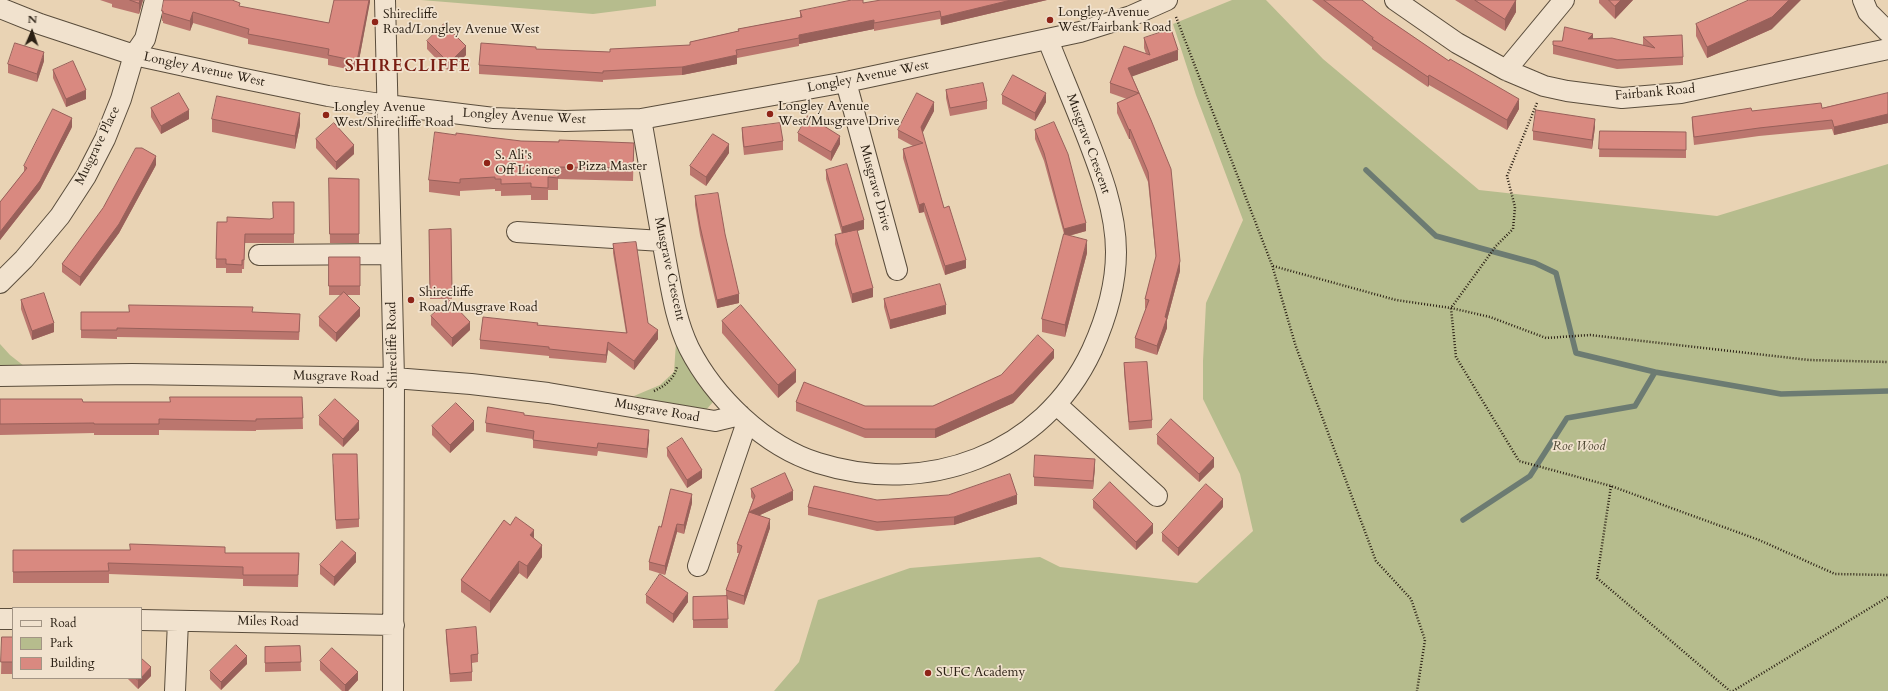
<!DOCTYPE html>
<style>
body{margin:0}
#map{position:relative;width:1888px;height:691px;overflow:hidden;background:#e9d3b4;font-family:Cardo,serif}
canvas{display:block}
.legend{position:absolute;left:12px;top:607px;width:130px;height:72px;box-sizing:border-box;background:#f1e2ce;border:1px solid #a29484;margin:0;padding:5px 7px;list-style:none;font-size:12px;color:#2b2014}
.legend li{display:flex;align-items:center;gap:8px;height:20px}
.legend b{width:20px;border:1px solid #a29484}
.north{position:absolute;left:12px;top:12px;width:40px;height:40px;-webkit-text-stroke:3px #f1e2ce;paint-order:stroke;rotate:2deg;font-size:11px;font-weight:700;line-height:16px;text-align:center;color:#2b2014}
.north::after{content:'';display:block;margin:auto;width:14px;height:18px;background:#2b2014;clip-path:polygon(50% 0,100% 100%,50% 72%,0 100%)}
</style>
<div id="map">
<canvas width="1888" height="691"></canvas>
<ul class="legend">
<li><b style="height:5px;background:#f1e2ce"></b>Road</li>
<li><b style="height:11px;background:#b6bc8d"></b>Park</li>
<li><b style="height:11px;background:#d98980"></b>Building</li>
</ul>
<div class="north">N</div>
</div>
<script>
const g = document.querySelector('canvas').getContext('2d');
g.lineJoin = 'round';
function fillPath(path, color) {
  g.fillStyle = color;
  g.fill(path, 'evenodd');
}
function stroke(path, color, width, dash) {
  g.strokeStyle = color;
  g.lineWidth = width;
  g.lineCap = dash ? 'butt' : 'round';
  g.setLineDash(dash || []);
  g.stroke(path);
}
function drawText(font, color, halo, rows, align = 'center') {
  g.font = font + ' Cardo,serif';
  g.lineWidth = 3.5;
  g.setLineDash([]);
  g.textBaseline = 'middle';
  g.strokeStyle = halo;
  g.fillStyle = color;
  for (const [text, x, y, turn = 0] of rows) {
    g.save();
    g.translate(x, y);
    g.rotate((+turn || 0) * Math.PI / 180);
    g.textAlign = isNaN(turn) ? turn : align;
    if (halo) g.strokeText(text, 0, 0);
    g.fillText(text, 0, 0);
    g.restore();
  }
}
const green = new Path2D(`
 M421 0H656V6L593 14Z
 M1232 0H1266L1323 59 1479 190 1717 216 1888 164V691H774L799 662 818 600 910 568 1040 557 1060 567 1197 583 1253 531 1240 474 1203 399V361L1206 303 1243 220 1196 95 1173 24Z
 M676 343 713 402 706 410 697 411 634 396 660 385 674 372Z
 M0 344 10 355 24 366 0 367Z`);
const stream = new Path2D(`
 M1366 170 1436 236 1535 263 1556 273 1576 353 1655 372 1781 394 1888 391
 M1463 520 1530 476 1567 418 1635 406 1655 372`);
const path = new Path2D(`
 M1176 17 1272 265 1296 347 1376 561 1411 599 1425 640 1417 691
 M1537 103 1507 176 1515 207 1513 229 1496 246 1451 308 1456 357 1519 461 1611 486 1759 540 1835 574 1888 575
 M1273 266 1396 300 1451 308 1490 317 1546 338 1590 335 1809 360 1888 362
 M654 391C665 386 674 379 677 367
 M1611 486 1597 578 1730 691
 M1733 691 1888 597`);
const minor = new Path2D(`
 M385 0 394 378 393 691
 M1395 0 1457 43 1506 70 1544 86 1567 91 1622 98 1681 93 1888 49
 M1863 0 1868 12 1888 32
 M0 8 40 24 134 55 240 78 328 96 387 105 494 118 565 121 641 119 846 82 1080 32 1131 16 1167 0
 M1506 70 1564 0
 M846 82 897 270
 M641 119C649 164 657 210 665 256 671 287 675 319 689 348 714 397 764 446 818 463 926 497 1043 455 1092 350 1106 319 1116 286 1116 252 1116 208 1098 165 1082 124 1071 96 1059 68 1048 40
 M517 232 662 241
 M259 255 391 254
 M0 283 24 259 60 216 86 176 105 139 121 99 134 55 145 39 155 0
 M0 376 132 374 394 378 471 384 548 393 715 421 740 415
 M1057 405 1157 496
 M698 566 747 422
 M0 619H13
 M141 620 394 625
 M175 691 178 621`);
const wall = new Path2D(`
 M100 0H143L139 14 112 7V4Z
 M370 0 357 71 328 65V59L248 44V39L193 23 190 31 163 23V21H162V11L240 7 329 23Z
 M1047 0 941 25 940 19 874 31V29L799 44V46L737 58V64L682 75 603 80V82L479 74V65L536 49 610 52 690 45V42L738 31V29L800 17V11L863 3Z
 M1312 0H1362L1380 14 1519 109 1507 130 1429 85 1428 87 1372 49V47Z
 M1455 0H1516V12L1505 31Z
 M1599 0H1633L1615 19 1599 3Z
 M1696 24 1772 29 1707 58 1696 36Z
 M1643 37 1683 57V65L1617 69 1553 54V45L1593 39 1643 45Z
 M1144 38 1178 60 1132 76 1151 120 1180 271 1167 320V328L1157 355 1135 348V338L1146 309 1145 308V299L1156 259 1148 182 1130 139H1129L1117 113V103L1127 99 1110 93V83L1146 54 1144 48Z
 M427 41 466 55 449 72 427 49Z
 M44 61 37 82 8 73V64Z
 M53 70 86 99 66 107 53 78Z
 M946 90 987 101V109L950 116 946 98Z
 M1888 93V123L1834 135 1832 129 1759 136 1694 145 1692 125V117L1752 111 1822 108Z
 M1002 95 1046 102 1035 121 1002 104Z
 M151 108 189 119 161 134 151 117Z
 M934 111 922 133 944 208 966 268 945 275 924 212 919 213 903 158V149L913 146 898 138V130Z
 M212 119 300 125 295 149 212 132Z
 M72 127 40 189 0 240V202L24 172V166Z
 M1595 127 1592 149 1533 140V131Z
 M742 128 783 141V150L744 155 742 137Z
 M1035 130 1086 231 1069 236 1087 253 1065 337 1042 332V319L1064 234 1044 161 1035 139Z
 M1600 131 1686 132V158L1599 157Z
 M798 133 840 144 831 161 798 141Z
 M316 139 354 154 336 170 316 148Z
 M521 141 634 143 633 181 558 179V190H548V200H531V195L501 196V191H495V189L460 191V196L429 192V180Z
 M729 153 706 186 690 175V166Z
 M156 165 119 233 80 286 62 272V264Z
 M826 170 864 229 857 231 873 297 852 303 835 244V235L842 234 826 179Z
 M329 178 359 179V243H330Z
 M695 196 725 234 739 303 717 308 700 235 695 205Z
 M294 202V243H245L244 269H242V273H226V268H216V259L227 222 270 219 273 218Z
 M451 229 452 299H430L429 230Z
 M613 244 648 323 658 339 634 370 608 350 606 363 549 358V356L480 349V340L538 325 626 333 613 253Z
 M329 257H360V295H347L360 316 336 342 319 326V317L341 295H329Z
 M884 299 946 314 890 329 884 307Z
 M21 300 54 332 32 340 21 309Z
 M81 312H252L300 322 299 340 117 337V339L81 338Z
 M431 316 470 330 452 347 431 325Z
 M722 321 796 382 778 398 722 333Z
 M1054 358 1013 403 935 438H865L796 411V402L865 406H933Z
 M1124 363 1152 420V428L1129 430 1124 372Z
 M302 397 303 429 256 430V431L159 430V435H94V433L0 435V399L83 402H170Z
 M524 415 649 439 647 458 598 451 597 456 533 448V439L486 432V423Z
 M319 416 359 430 343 447 319 425Z
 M432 426 474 430 450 453 432 435Z
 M1157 435 1214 467 1199 482 1157 444Z
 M667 448 702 478 687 488 667 456Z
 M333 463 359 519V527L336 529Z
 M1095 467 1093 489 1034 486V477Z
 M751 489 793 500 760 515 770 528 744 605 727 599 728 628H693V597L726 596V590L739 553H737V544L753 500 751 497Z
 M877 500 1017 504 954 525 877 531 808 515V507Z
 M1093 500 1153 533 1136 550 1093 508Z
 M692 503 684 534 677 532 665 575 649 570V562L661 527Z
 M1223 507 1178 556 1162 541V533Z
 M510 525 534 538 542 557 527 579 519 573 490 613 461 592V580Z
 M13 550 225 553H299L298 587 243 586V579L109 574V583H13Z
 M356 562 334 586 320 574V565Z
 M646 595 688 602 673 623 646 603Z
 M446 630 478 654V662L472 663V681L450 682 446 638Z
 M2 637H13V674H1Z
 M300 646 301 671 265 672V647Z
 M320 661 358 680 348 691H342L320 670Z
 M247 664 221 690 210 679V671Z
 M151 676 138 689 127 678H141Z`);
const shadedWall = new Path2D(`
 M140 0H143L139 14V3Z
 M369 0H370V2L357 71V61Z
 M1011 0H1047L941 25V17Z
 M1516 0V12L1505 31V19Z
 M1621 0H1633L1615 19V6Z
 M1789 0H1801L1772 29 1707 58V47Z
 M193 12V23L190 31V21Z
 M874 20V29L799 44V35Z
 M1593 34V42L1588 39Z
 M466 46V55L449 72V63Z
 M1178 50V60L1128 78V68Z
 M44 52V61L37 82V74Z
 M737 55V64L682 75V67Z
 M1429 75V85L1428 87V77Z
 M86 90V99L66 107V99Z
 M1046 93V102L1035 121V113Z
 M1519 99V109L1507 130V120Z
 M934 102V111L921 136V127Z
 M189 110V119L161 134V126Z
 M300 113V125L295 149V136Z
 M1888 114V123L1834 135V127Z
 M72 118V127L40 189 0 240V232Z
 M1595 119V127L1592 149V140Z
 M1130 129V139H1129V130Z
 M840 136V144L831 161V152Z
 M729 144V153L706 186V177Z
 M354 145V154L336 170V162Z
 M156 156V165L119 233 80 286V277Z
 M924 203V212L919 213V205Z
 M864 220V229L842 235V227Z
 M1086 223V231L1064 237V229Z
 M1087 240V253L1065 337V325Z
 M966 260V268L945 275V266Z
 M1180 261V271L1167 320V328L1157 355V346Z
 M873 288V297L852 303V294Z
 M739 294V303L717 308V300Z
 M946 305V314L890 329V320Z
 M360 308V316L336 342V333Z
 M470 322V330L452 347V338Z
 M54 323V332L32 340V331Z
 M658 330V339L634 370V361Z
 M608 342V350L606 363V355Z
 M1054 350V358L1013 403 935 438V429Z
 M796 370V382L778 398V385Z
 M359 421V430L343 447V439Z
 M474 421V430L450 453V445Z
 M649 430V439L647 458V449Z
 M1214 458V467L1199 482V474Z
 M1095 459V467L1093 489V481Z
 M702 470V478L687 488V480Z
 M793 491V500L749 520V512Z
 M692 494V503L684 534V525Z
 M1017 495V504L954 525V517Z
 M1223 499V507L1178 556V548Z
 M770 519V528L744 605V596Z
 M677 524V532L665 575V566Z
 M1153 524V533L1136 550V542Z
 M534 530V542L530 535Z
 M542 545V557L527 579V566Z
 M356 553V562L334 586V577Z
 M519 561V573L490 613V601Z
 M688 593V602L673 623V614Z
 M247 656V664L221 690V682Z
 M151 667V676L138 689V680Z
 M358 672V680L348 691H345V685Z`);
const building = new Path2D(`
 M130 0H140L139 3Z
 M164 0H232L240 3 239 6 329 23 334 0H369L357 61 328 55 329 49 248 34 249 29 193 12 190 21 163 13V11H162Z
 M852 0H863V3L881 0H1011L941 17 940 11 874 23V20L799 35V38L736 50 737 55 682 67 603 71V73L479 65 481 43 536 47V49L610 52V49L690 45V42L739 31 738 29 802 17 800 11Z
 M1324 0H1362L1380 14 1449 61 1450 59 1519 99 1507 120 1429 75 1428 77 1372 39 1373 38Z
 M1475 0H1516L1505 19Z
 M1609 0H1621L1615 6Z
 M1749 0H1789L1772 17 1707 47 1696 24Z
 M444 24 466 46 449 63 427 41Z
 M1565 27 1593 34 1588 39 1612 38 1655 48 1643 37 1682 35 1683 57 1617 60 1553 45V41H1562Z
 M1171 29 1178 50 1128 68 1151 120 1171 169 1180 261 1165 317 1167 318 1157 346 1135 338 1149 300 1145 299 1156 256 1148 172 1130 129 1129 130 1117 103 1139 93 1110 83 1124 46 1150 55 1144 38Z
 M15 43 44 52 37 74 8 64Z
 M73 61 86 90 66 99 53 70Z
 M1013 75 1046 93 1035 113 1002 95Z
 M983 83 987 101 950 108 946 90Z
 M179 93 189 110 161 126 151 108Z
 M917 93 934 102 921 127 944 208 949 206 966 260 945 266 924 203 919 205 903 149 923 143 898 130Z
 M1888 93V114L1834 127 1832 120 1759 128 1694 137 1692 117 1751 108 1752 111 1821 103 1822 108Z
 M217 96 300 113 295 136 212 119Z
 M53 109 72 118 40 181 0 232V202L27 168 24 166Z
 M1536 110 1595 119 1592 140 1533 131Z
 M808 116 840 136 831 152 798 133Z
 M1054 122 1068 154 1086 223 1064 229 1044 153 1035 130Z
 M334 123 354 145 336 162 316 139Z
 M780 123 783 141 744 147 742 128Z
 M1600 131 1686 132V150L1599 149Z
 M435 132 456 135V133L521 141 559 142V140L634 143 633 168 558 167V178L548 177V188L531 187V183L501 184V179H495V177L460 179V183L429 180Z
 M713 134 729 144 706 177 690 166Z
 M136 148H142L156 156 119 224 80 277 62 264 103 208Z
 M847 164 864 220 842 227 826 170Z
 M329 178 359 179V234H330Z
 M718 193 725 234 739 294 717 300 700 226 695 196Z
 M273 202H294V234H245L244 260H242V265L226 264V259H216L217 222H227V217L270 219 273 218Z
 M451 229 452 290 430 291 429 230Z
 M857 230 873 288 852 294 835 235Z
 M1064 234 1087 240 1065 325 1042 319Z
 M636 242 648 323 658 330 634 361 608 342 606 355 549 349V347L480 340 483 317 538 323 537 325 627 333 613 244Z
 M329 257H360V286H329Z
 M940 284 946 305 890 320 884 299Z
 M344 292 360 308 336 333 319 317Z
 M44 293 54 323 32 331 21 300Z
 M449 300 470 322 452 338 431 316Z
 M129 305 253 307 252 312 300 314 299 332 117 328V330H81V312H129Z
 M741 305 796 370 778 385 722 321Z
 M1038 335 1054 350 1013 394 935 429H865L796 402 804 382 865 406H933L1001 375Z
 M1147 362 1152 420 1129 422 1124 363Z
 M170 397H302L303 418 256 419V421L159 419V424H94V423L0 424V399H82L83 402H170Z
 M335 399 359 421 343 439 319 416Z
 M456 403 474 421 450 445 432 426Z
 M488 407 524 413V415L649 430 647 449 598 443 597 448 533 440 534 431 486 423Z
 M1171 419 1214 458 1199 474 1157 435Z
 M682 438 702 470 687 480 667 448Z
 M333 454H357L359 519 336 520Z
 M1035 455 1095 459 1093 481 1034 477Z
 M785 473 793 491 749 512 770 519 744 596 726 590 742 546 737 544 755 496 751 489Z
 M1010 474 1017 495 954 517 877 522 808 507 814 486 877 500 948 495Z
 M1110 482 1153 524 1136 542 1093 500Z
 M1206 484 1223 499 1178 548 1162 533Z
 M671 489 692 494 684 525 677 524 665 566 649 562 659 526 661 527Z
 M516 517 534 530 530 535 542 545 527 566 519 561 490 601 461 580 504 520 510 525Z
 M342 541 356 553 334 577 320 565Z
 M130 544 225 547V553H299L298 575H243V567L108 563 109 571 13 572V550H130Z
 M660 574 688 593 673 614 646 595Z
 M727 596 728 619 693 620V597Z
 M476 627 478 654 471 655 472 672 450 674 446 630Z
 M2 637H13V662H1Z
 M236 645 247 656 221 682 210 671Z
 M300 646 301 662 265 663V647Z
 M332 648 358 672 345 685 320 661Z
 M141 658 151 667 141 678Z
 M136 678H141L138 680Z`);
const markers = [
 [1050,20,4,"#8f2418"],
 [375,22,4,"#8f2418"],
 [770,114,4,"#8f2418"],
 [326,115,4,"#8f2418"],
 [487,163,4,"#8f2418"],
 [570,167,4,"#8f2418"],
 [411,300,4,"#8f2418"],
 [928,673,4,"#8f2418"]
];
const poiNames = [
 ["Longley Avenue",1058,13],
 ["West/Fairbank Road",1058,28],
 ["Shirecliffe",383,15],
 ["Road/Longley Avenue West",383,30],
 ["Longley Avenue",778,107],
 ["West/Musgrave Drive",778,122],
 ["Longley Avenue",334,108],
 ["West/Shirecliffe Road",334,123],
 ["S. Ali's",495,156],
 ["Off Licence",495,171],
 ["Pizza Master",578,167],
 ["Shirecliffe",419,293],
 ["Road/Musgrave Road",419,308],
 ["SUFC Academy",936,673]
];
const streetNames = [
 ["Longley Avenue West",204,70,12],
 ["Longley Avenue West",868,77,-11],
 ["Fairbank Road",1655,93,-5],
 ["Longley Avenue West",524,117,3],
 ["Musgrave Crescent",1088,144,70],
 ["Musgrave Place",98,146,-64],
 ["Musgrave Drive",875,188,75],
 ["Musgrave Crescent",669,269,78],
 ["Shirecliffe Road",393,345,-91],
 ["Musgrave Road",336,377,1],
 ["Musgrave Road",657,411,10],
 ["Miles Road",268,622,1]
];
const parkNames = [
 ["Roe Wood",1579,447]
];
const districtNames = [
 ["SHIRECLIFFE",408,67]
];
fillPath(green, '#b6bc8d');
stroke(stream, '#6c7b72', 5.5);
stroke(minor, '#5a4d3c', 22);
stroke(path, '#2b2014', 2.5, [1, 2]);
stroke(minor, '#f1e2ce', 20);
fillPath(wall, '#bb766e');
fillPath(shadedWall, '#98605a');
fillPath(building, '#d98980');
stroke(building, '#98605a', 1);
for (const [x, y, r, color] of markers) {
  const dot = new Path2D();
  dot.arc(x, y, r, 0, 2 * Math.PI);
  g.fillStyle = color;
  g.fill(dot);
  stroke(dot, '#f1e2ce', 1.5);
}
drawText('13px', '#2b2014', '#f1e2ce', poiNames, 'left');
drawText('13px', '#2b2014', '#f1e2ce', streetNames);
drawText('italic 13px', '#4e4732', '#f1e2ce', parkNames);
g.letterSpacing = '1px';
drawText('bold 17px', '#7a1f14', '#f1e2ce', districtNames);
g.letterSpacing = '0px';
</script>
